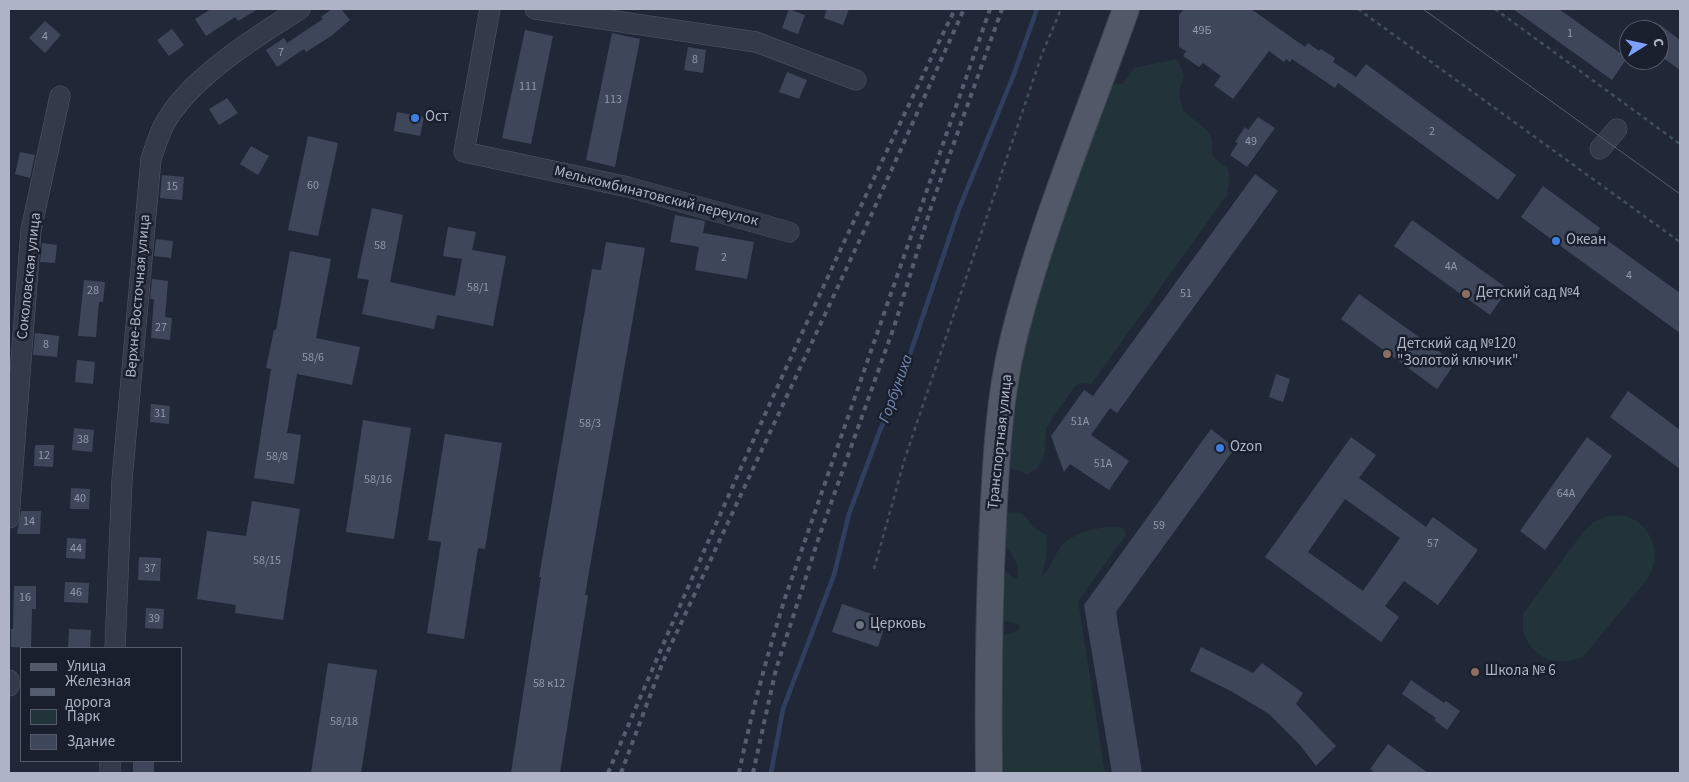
<!DOCTYPE html>
<meta charset="utf-8">
<style>
body{margin:0}
#map{position:relative;width:1689px;height:782px;overflow:hidden;background:#202838;font-family:"Source Sans 3",sans-serif}
canvas{display:block}
.frame{position:absolute;inset:0;border:10px solid #aeb4c5;pointer-events:none}
.legend{position:absolute;left:20px;top:647px;width:162px;height:115px;box-sizing:border-box;background:#191f2d;border:1px solid #555b6a;margin:0;padding:6px 9px;list-style:none;font-size:15px;color:#aeb4c5}
.legend li{display:flex;align-items:center;gap:10px;height:25px}
.legend b{width:25px;border:1px solid #555b6a}
.north{position:absolute;left:1619px;top:20px;width:50px;height:50px;box-sizing:border-box;background:#191f2d;border:1px solid #555b6a;border-radius:50%;rotate:80deg;font-size:14px;font-weight:700;line-height:20px;text-align:center;color:#aeb4c5}
.north::after{content:'';display:block;margin:auto;width:18px;height:22px;background:#7da0fb;clip-path:polygon(50% 0,100% 100%,50% 72%,0 100%)}
</style>
<div id="map">
<canvas width="1689" height="782"></canvas>
<div class="frame"></div>
<ul class="legend">
<li><b style="height:6px;background:#515969"></b>Улица</li>
<li><b style="height:6px;background:#555d70"></b>Железная дорога</li>
<li><b style="height:14px;background:#223439"></b>Парк</li>
<li><b style="height:14px;background:#3e475a"></b>Здание</li>
</ul>
<div class="north">С</div>
</div>
<script>
const g = document.querySelector('canvas').getContext('2d');
g.lineJoin = 'round';
function fillPath(path, color) {
  g.fillStyle = color;
  g.fill(path, 'evenodd');
}
function stroke(path, color, width, dash) {
  g.strokeStyle = color;
  g.lineWidth = width;
  g.lineCap = dash ? 'butt' : 'round';
  g.setLineDash(dash || []);
  g.stroke(path);
}
function drawText(font, color, halo, rows, align = 'center') {
  g.font = font + ' "Source Sans 3",sans-serif';
  g.lineWidth = 5;
  g.setLineDash([]);
  g.textBaseline = 'middle';
  g.strokeStyle = halo;
  g.fillStyle = color;
  for (const [text, x, y, turn = 0] of rows) {
    g.save();
    g.translate(x, y);
    g.rotate((+turn || 0) * Math.PI / 180);
    g.textAlign = isNaN(turn) ? turn : align;
    if (halo) g.strokeText(text, 0, 0);
    g.fillText(text, 0, 0);
    g.restore();
  }
}
const green = new Path2D(`
 M1177 59 1184 75 1179 93 1183 111 1207 130 1212 139V155L1222 165 1227 167 1230 176 1227 195 1091 384 1082 383 1075 386 1046 428 1045 453 1038 468 1027 474 1008 467 1007 450 1021 363 1036 294 1110 84H1123L1134 68Z
 M1007 512 1020 513 1026 517 1033 527 1046 535C1048 552 1046 561 1041 577 1051 569 1053 557 1061 547 1072 532 1105 524 1123 528L1126 535 1078 601 1105 773H995L1001 637 1019 630 1020 625 1000 619 1003 569 1014 579 1018 577C1019 561 1011 553 1001 541L1003 524Z
 M1608 516C1613 516 1620 515 1625 516 1645 521 1658 543 1654 563 1653 568 1650 573 1648 578L1583 657C1578 658 1573 661 1568 661 1547 664 1527 650 1523 630 1522 625 1523 619 1523 614L1583 532 1594 522Z`);
const stream = new Path2D(`
 M771 773 783 709 834 575 849 514 880 430 896 396 959 209 1014 74 1037 9`);
const building = new Path2D(`
 M211 9H258L238 21 235 17 206 36 195 19Z
 M332 9H341L350 20 331 36 306 52 304 49 277 67 266 50 284 38 287 43 323 19 321 17Z
 M789 9 805 15 798 34 782 28Z
 M827 9H849L843 25 824 18Z
 M1184 9H1251L1305 47 1308 43 1319 51 1321 49 1335 58 1333 62 1356 77 1366 64 1516 175 1498 200 1338 83 1335 88 1292 59 1290 62 1286 59 1284 62 1269 51 1233 99 1214 85 1221 76 1203 63 1199 67 1183 56 1186 51 1179 47V15Z
 M1513 9H1559L1627 58 1612 80Z
 M45 21 61 35 45 53 29 38Z
 M1659 24 1680 40V70L1659 55Z
 M172 29 184 45 169 56 157 40Z
 M525 30 553 36 531 144 502 138Z
 M612 33 640 39 615 167 586 160Z
 M688 47 706 50 703 73 684 70Z
 M787 72 807 80 799 99 779 92Z
 M227 98 238 113 219 125 209 109Z
 M397 112 424 117 420 136 394 131Z
 M1258 117 1275 128 1247 167 1230 155 1238 143 1235 142 1245 127 1248 130Z
 M308 136 338 143 318 236 288 230Z
 M251 146 269 156 258 175 240 164Z
 M20 152 35 155 30 178 15 174Z
 M1255 174 1278 191 1117 413 1110 408 1091 435 1129 461 1109 490 1070 464 1064 472 1051 436 1084 390 1093 396Z
 M162 175 184 177 182 200 160 198Z
 M1543 186 1600 228 1597 233 1680 293V333L1521 217Z
 M372 208 403 215 390 282 455 296 462 259 443 256 448 227 476 232 472 250 506 256 493 326 437 315 434 329 362 314 369 280 357 278Z
 M675 215 705 221 703 233 754 242 747 279 695 270 699 247 670 242Z
 M1412 220 1508 289 1490 315 1394 246Z
 M156 239 173 241 171 258 154 256Z
 M606 242 645 248 585 595H588L560 773H511L541 577H539L592 269 601 270Z
 M42 243 57 245 55 263 40 262Z
 M290 251 331 259 316 338 360 347 352 385 297 374 287 433 301 435 294 484 254 478 271 369 266 368 274 330H276Z
 M152 279 168 281 165 317 172 318 170 340 151 338 154 299H150Z
 M84 280 105 282 103 302H99L96 337 78 336Z
 M1359 294 1455 363 1437 389 1341 319Z
 M35 333 59 336 57 357 33 355Z
 M77 360 95 362 93 384 75 382Z
 M1276 374 1290 379 1283 402 1269 397Z
 M1628 391 1680 430V469L1610 417Z
 M151 404 170 406 169 424 150 422Z
 M363 420 411 428 394 539 346 532Z
 M74 428 94 430 92 452 72 450Z
 M1211 429 1235 448 1116 612 1142 773H1112L1084 605Z
 M445 434 502 443 485 549 478 548 464 639 427 633 441 542 428 540Z
 M1351 437 1376 455 1359 478 1426 527 1433 517 1478 550 1438 605 1404 581 1385 606 1399 617 1381 642 1265 557ZM1345 499 1400 538 1363 591 1308 552Z
 M1587 437 1612 456 1545 550 1520 531Z
 M35 445H54L53 467 34 466Z
 M71 488 90 489 89 509H70Z
 M252 501 300 509 283 620 235 613 236 605 197 599 207 531 246 536Z
 M21 511H41L40 534H17Z
 M67 538 86 539 85 559 66 558Z
 M139 557 161 558 160 581 138 580Z
 M65 582 89 583 88 603 64 602Z
 M14 586H36V609H32L31 648 11 647V629H13Z
 M842 604 887 619 878 647 832 632Z
 M146 608 164 609 163 629 145 628Z
 M69 629 91 630 90 648H68Z
 M1201 647 1253 673 1262 663 1303 693 1296 704 1336 746 1316 766 1300 745 1269 714 1231 691 1190 671Z
 M328 663 377 670 361 773H311Z
 M1411 680 1444 703 1446 701 1460 711 1447 730 1434 720 1436 718 1402 694Z
 M1388 744 1428 773H1375L1370 769Z
 M133 761H154V773H133Z`);
const path = new Path2D(`
 M1358 9 1680 242
 M1495 9 1680 144
 M874 569 905 458 1042 54 1061 9`);
const minor = new Path2D(`
 M490 9 464 152 628 187 789 232
 M535 9 756 42 856 80
 M1600 149 1617 129
 M9 518 31 230 60 96
 M115 648 122 480 151 159C155 148 158 137 163 127 186 80 256 37 300 9
 M9 680V686
 M110 773V761`);
const major = new Path2D(`
 M989 773C988 689 989 605 993 521 996 462 999 398 1013 341 1041 227 1087 119 1126 9`);
const tram = new Path2D(`
 M1423 9 1680 194`);
const rail = new Path2D(`
 M608 773C717 516 833 260 955 9
 M621 773 662 664 869 220 964 9
 M739 773C751 714 767 656 785 598L990 9
 M753 773 776 669 820 534 895 324 932 204 1002 9`);
const markers = [
 [415,118,5,"#3f7fe0"],
 [1556,241,5,"#3f7fe0"],
 [1466,294,5,"#8d6e63"],
 [1387,354,5,"#8d6e63"],
 [1220,448,5,"#3f7fe0"],
 [860,625,5,"#6b7280"],
 [1475,672,5,"#8d6e63"]
];
const numberNames = [
 ["49Б",1202,31],
 ["1",1570,34],
 ["4",45,37],
 ["7",281,53],
 ["8",695,60],
 ["111",528,87],
 ["113",613,100],
 ["2",1432,132],
 ["49",1251,142],
 ["60",313,186],
 ["15",172,187],
 ["58",380,246],
 ["2",724,258],
 ["4А",1451,267],
 ["4",1629,276],
 ["58/1",478,288],
 ["28",93,291],
 ["51",1186,294],
 ["27",161,328],
 ["8",46,345],
 ["58/6",313,358],
 ["31",160,414],
 ["51А",1080,422],
 ["58/3",590,424],
 ["38",83,440],
 ["12",44,456],
 ["58/8",277,457],
 ["51А",1103,464],
 ["58/16",378,480],
 ["64А",1566,494],
 ["40",80,499],
 ["14",29,522],
 ["59",1159,526],
 ["57",1433,544],
 ["44",76,549],
 ["58/15",267,561],
 ["37",150,569],
 ["46",76,593],
 ["16",25,598],
 ["39",154,619],
 ["58 к12",549,684],
 ["58/18",344,722]
];
const poiNames = [
 ["Ост",425,118],
 ["Океан",1566,241],
 ["Детский сад №4",1476,294],
 ["Детский сад №120",1397,345],
 ["\"Золотой ключик\"",1397,362],
 ["Ozon",1230,448],
 ["Церковь",870,625],
 ["Школа № 6",1485,672]
];
const streetNames = [
 ["Мелькомбинатовский переулок",656,197,14],
 ["Соколовская улица",30,276,-84],
 ["Верхне-Восточная улица",139,296,-85],
 ["Транспортная улица",1001,442,-84]
];
const waterNames = [
 ["Горбуниха",897,389,-70]
];
fillPath(green, '#223439');
stroke(stream, '#313f5e', 4.5);
fillPath(building, '#3e475a');
stroke(minor, '#515766', 21);
stroke(major, '#3d4352', 28);
stroke(path, '#3f5157', 2.5, [4, 4]);
stroke(minor, '#333a49', 20);
stroke(major, '#515969', 26);
stroke(tram, '#555d70', 1);
stroke(rail, '#555d70', 4, [5, 5]);
for (const [x, y, r, color] of markers) {
  const dot = new Path2D();
  dot.arc(x, y, r, 0, 2 * Math.PI);
  g.fillStyle = color;
  g.fill(dot);
  stroke(dot, '#191f2d', 2);
}
drawText('12px', '#9299aa', null, numberNames);
drawText('15px', '#aeb4c5', '#191f2d', poiNames, 'left');
drawText('15px', '#aeb4c5', '#191f2d', streetNames);
drawText('italic 16px', '#7487af', '#191f2d', waterNames);
</script>
